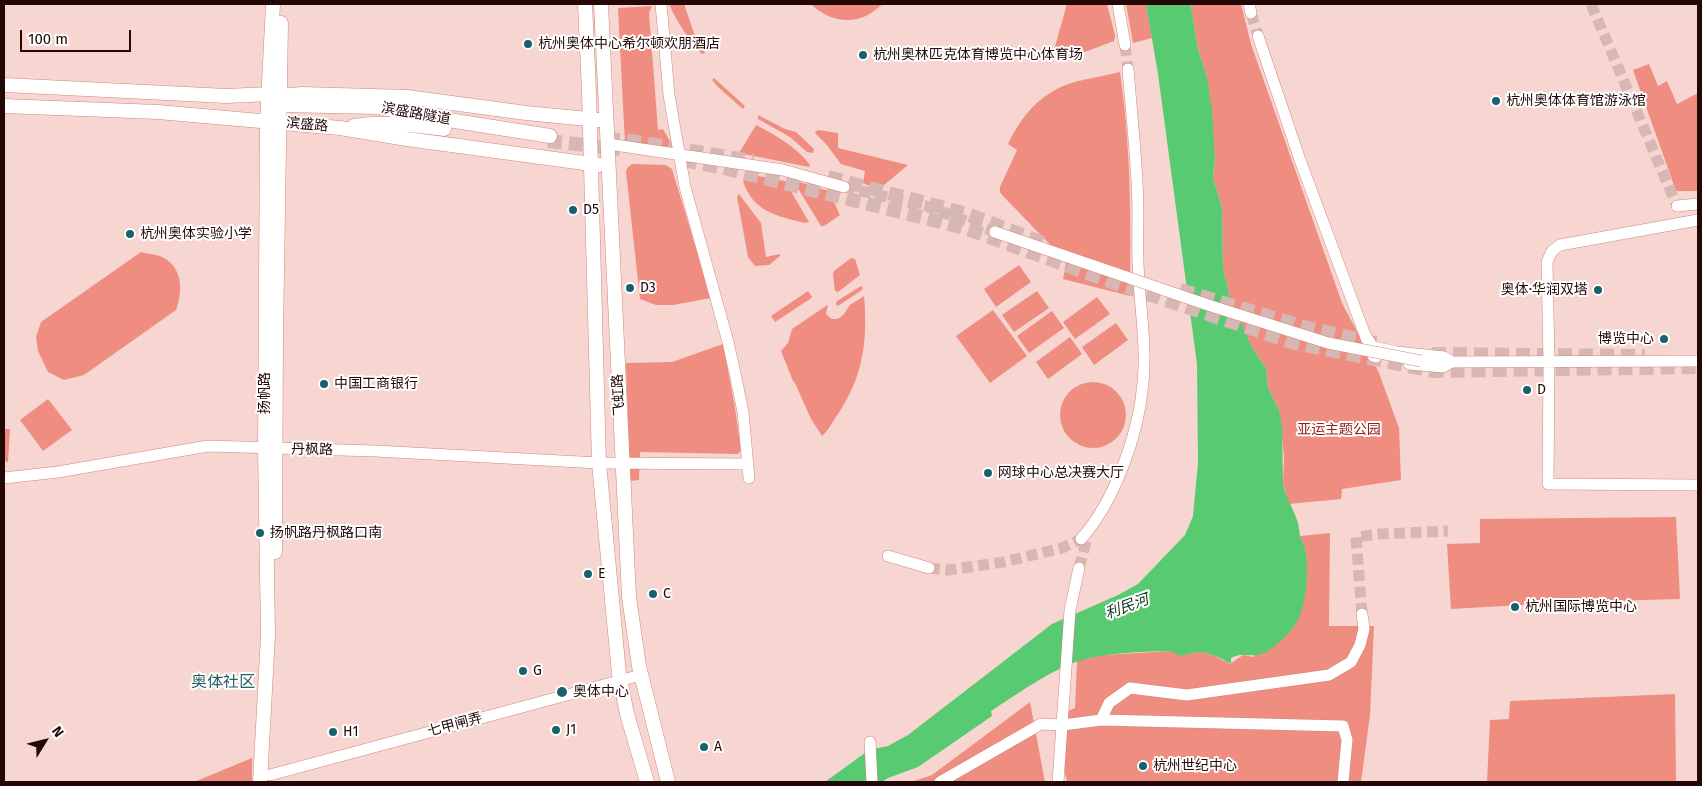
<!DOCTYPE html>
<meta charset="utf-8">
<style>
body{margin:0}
#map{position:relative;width:1702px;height:786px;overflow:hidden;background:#f7d6d1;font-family:"Fira Sans",sans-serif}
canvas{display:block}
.frame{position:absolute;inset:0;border:5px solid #230806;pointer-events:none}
.north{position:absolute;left:20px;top:716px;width:50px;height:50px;-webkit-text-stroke:4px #fff;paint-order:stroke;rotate:54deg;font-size:14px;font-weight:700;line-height:20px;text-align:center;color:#230806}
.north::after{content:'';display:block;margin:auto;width:18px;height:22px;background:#230806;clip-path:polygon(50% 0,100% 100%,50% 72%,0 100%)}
.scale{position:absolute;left:20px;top:30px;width:111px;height:22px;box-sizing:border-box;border:2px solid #230806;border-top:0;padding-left:6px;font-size:15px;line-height:18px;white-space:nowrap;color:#230806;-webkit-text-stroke:4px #fff;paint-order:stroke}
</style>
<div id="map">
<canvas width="1702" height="786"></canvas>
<div class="frame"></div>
<div class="north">N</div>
<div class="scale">100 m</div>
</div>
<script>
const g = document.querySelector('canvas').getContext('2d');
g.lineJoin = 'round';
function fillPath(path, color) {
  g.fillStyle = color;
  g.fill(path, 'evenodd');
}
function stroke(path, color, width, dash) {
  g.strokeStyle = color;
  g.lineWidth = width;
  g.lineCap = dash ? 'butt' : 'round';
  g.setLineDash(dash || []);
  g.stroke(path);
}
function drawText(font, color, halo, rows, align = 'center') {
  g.font = font + ' "Fira Sans","Noto Sans SC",sans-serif';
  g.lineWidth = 4;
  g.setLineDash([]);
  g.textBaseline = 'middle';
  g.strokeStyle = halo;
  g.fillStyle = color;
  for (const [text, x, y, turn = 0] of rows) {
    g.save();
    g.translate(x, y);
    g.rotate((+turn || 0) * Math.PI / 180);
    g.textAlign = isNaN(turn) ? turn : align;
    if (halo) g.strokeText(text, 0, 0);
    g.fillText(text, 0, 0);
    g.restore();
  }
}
const green = new Path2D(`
 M669 4H684L694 33 705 53 702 54C688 39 677 22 669 4Z
 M811 4H883C877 8 872 13 866 16 846 25 825 18 811 4Z
 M1067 4H1107L1115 35 1114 41 1061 61 1054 50Z
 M1126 4H1146L1152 38 1133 43Z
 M1191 4H1241L1251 44 1342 303 1379 373 1399 428 1401 480 1342 489 1341 499 1289 504 1283 484 1284 457 1279 410 1268 388 1266 368 1253 349 1231 302 1223 268 1222 209 1213 177 1215 159 1207 77 1198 49 1193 19Z
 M652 6 649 13 658 130 663 129 671 143 666 150 625 144 618 8Z
 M1649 64 1658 86 1667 81 1677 104 1698 93V191H1676L1633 70Z
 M1120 72C1131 148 1131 219 1130 296L1063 279 1066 264 1063 258 1003 196 1000 192V187L1017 150 1008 144C1020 119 1036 98 1063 86 1081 79 1101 77 1120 72Z
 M714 78 745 106 743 109 719 88 712 80Z
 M758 115 785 129 796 132 814 149 813 153 807 152 790 137 758 119Z
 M756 125C775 135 796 146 810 165L809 167 739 153Z
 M819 130 838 133V148L908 165 878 190 863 183 865 171 841 164 826 144 815 133 816 131Z
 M632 164 666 165 672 169 711 298 673 305H656L640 299 626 172 627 168Z
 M748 174 785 181 809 222 805 223C777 216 753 212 743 181Z
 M799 182 829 191 840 215 824 226H821L797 187Z
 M739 194 761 223 766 257 780 254V256L769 265 755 266 748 257 737 197Z
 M141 252C148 254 156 254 162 257 183 267 183 291 176 310L84 375 64 380 48 372 38 351 36 337 41 322Z
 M851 258 855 259 860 275 838 292 835 291 833 274 834 271Z
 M1019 265 1031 282 996 307 984 289Z
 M861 286 863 288 862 290 838 306 836 304 837 301Z
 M808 291 812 297 810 299 775 322 771 316Z
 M1037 291 1049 308 1014 332 1002 315Z
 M864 296C868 342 863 378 836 417 832 423 828 431 822 436L811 419 795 383 793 381 781 351 788 343 792 329 826 306 828 305 826 314 832 319C843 320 844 313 850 305 854 302 860 299 864 296Z
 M1097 297 1110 314 1075 339 1063 322Z
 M993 310 1027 356 990 383 956 336Z
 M1052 311 1064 328 1029 353 1017 336Z
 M1116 323 1128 340 1094 365 1082 347Z
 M1070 337 1082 354 1048 379 1036 362Z
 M723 344 735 408 741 450 738 454 640 452 639 480 630 481 626 363 672 362Z
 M1060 415a33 33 0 1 1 66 0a33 33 0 1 1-66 0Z
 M48 399 72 430 43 451 20 420Z
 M4 429H10L8 462 4 461Z
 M1676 517 1680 599 1574 602 1451 609 1447 544 1480 543V519Z
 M1330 533 1329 626H1374L1370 715 1361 782H1067L1056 730 1058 715 1075 708 1077 661 1102 655 1171 651 1181 655C1205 649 1209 653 1230 664L1243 655 1253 657 1302 607 1307 575 1306 551 1300 536Z
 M1675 694 1676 782H1487L1490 720 1509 719 1510 701Z
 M1030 702 1045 782H911L932 775Z
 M252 758V782H194Z`);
const water = new Path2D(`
 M1146 4H1191L1193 19 1198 49 1207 77 1212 110 1215 159 1213 177 1222 209 1223 268 1231 301 1253 349 1266 368 1268 388 1279 410 1282 426 1283 485C1286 497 1293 508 1297 520 1299 525 1299 530 1300 535 1301 541 1306 547 1306 553 1309 572 1306 609 1295 625 1289 634 1277 645 1268 651 1253 660 1244 651 1231 658V664C1211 653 1203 649 1180 656L1171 651C1141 652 1108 652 1079 661 1052 669 1016 695 991 711L992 716 918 767 888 778 882 782H825L869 750 888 746 908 735 1052 624 1118 595 1138 584 1185 535 1193 516 1198 463 1197 364 1158 74Z`);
const minorTunnel = new Path2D(`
 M1591 4 1677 206
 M1251 13 1258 36
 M1125 45 1128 69
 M844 187 926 206 995 232
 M929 568 948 570 1004 562 1062 548 1081 539
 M1079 568 1087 538
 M1362 614 1356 537 1380 534 1448 531`);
const majorTunnel = new Path2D(`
 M606 139 631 141 753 161
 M548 141 620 149
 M683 160 720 167 965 228 1112 282 1295 343 1433 371 1698 367
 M828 177 967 214 1046 244
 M1180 290 1304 327 1379 344
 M1432 354 1645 356`);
const minor = new Path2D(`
 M661 4 669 95 685 187 728 342 736 378 743 412 749 478
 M1118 4 1125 45
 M1249 4 1251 13
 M1258 36 1300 160 1365 335
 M608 144 783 170 844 187
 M1677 206 1698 204
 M1698 220 1560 245 1552 251 1547 262 1549 363 1548 484 1698 485
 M1376 357 1373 356 1365 335 1373 347 1397 352 1444 357 1452 362
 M1409 364 1443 367 1452 362 1698 361
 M4 478 58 472 208 446 375 451 599 463 748 464
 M1081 539C1115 501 1139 433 1143 383 1147 343 1139 302 1138 262 1137 235 1139 209 1137 182 1135 144 1131 107 1128 69
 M888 556 929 568
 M1101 720 1109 703 1130 688 1187 695 1329 675 1351 662 1360 645 1364 629 1362 614
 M870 742 872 782
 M270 775 641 675
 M940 782 1041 724 1063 725 1101 720 1343 726 1347 740 1343 782
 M1058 782 1070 610 1079 568`);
const major = new Path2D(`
 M585 4 589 92 599 463 619 674 627 714 647 782
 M601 4 629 597 639 666 668 782
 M4 85 227 96 269 94 280 96 302 94 407 97 526 113 598 120
 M280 105 378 107 417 115 550 136
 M4 106 158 112 340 128 407 139 599 165
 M354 126C384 121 413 125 444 129
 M275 552 276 334 281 23
 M260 782 268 635 265 449 267 122 273 4`);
const minorBridge = new Path2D(`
 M995 232 1208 305 1328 343 1421 361`);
const markers = [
 [528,44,5,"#15626c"],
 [863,55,5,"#15626c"],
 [1496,101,5,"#15626c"],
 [573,210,5,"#15626c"],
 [130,234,5,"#15626c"],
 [630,288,5,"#15626c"],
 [1598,290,5,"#15626c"],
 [1664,339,5,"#15626c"],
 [324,384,5,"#15626c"],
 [1527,390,5,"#15626c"],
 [988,473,5,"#15626c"],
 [260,533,5,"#15626c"],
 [588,574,5,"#15626c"],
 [653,594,5,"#15626c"],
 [1515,607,5,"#15626c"],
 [523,671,5,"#15626c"],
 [562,692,6,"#15626c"],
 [556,730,5,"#15626c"],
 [333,732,5,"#15626c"],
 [704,747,5,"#15626c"],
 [1143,766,5,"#15626c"]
];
const poiNames = [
 ["杭州奥体中心希尔顿欢朋酒店",538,44],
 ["杭州奥林匹克体育博览中心体育场",873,55],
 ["杭州奥体体育馆游泳馆",1506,101],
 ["D5",583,210],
 ["杭州奥体实验小学",140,234],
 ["D3",640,288],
 ["奥体·华润双塔",1588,290,"right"],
 ["博览中心",1654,339,"right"],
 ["中国工商银行",334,384],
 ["D",1537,390],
 ["网球中心总决赛大厅",998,473],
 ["扬帆路丹枫路口南",270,533],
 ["E",598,574],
 ["C",663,594],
 ["杭州国际博览中心",1525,607],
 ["G",533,671],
 ["奥体中心",573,692],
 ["J1",566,730],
 ["H1",343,732],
 ["A",714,747],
 ["杭州世纪中心",1153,766]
];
const streetNames = [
 ["滨盛路隧道",416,114,10],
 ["滨盛路",307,125,5],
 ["扬帆路",265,393,-90],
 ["飞虹路",619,395,-93],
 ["丹枫路",312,450,1],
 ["七甲闸弄",455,725,-15]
];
const parkNames = [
 ["亚运主题公园",1339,430]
];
const waterNames = [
 ["利民河",1127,607,-20]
];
const quarterNames = [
 ["奥体社区",223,683]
];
fillPath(green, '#ef8d80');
fillPath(water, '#58cb72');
stroke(minorTunnel, '#d7b7b3', 11, [11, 5.5]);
stroke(majorTunnel, '#d7b7b3', 14, [14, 7]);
stroke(minor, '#d0867c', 12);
stroke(major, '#d0867c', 15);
stroke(minor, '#fff', 11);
stroke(major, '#fff', 14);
stroke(minorBridge, '#d0867c', 12, []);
stroke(minorBridge, '#fff', 11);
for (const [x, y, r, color] of markers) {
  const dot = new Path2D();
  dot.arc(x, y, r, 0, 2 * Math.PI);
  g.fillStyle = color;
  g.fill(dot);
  stroke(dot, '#fff', 2);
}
drawText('14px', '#230806', '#fff', poiNames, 'left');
drawText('14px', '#230806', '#fff', streetNames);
drawText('14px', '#97211a', '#fff', parkNames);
drawText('italic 15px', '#043513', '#fff', waterNames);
drawText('16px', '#276068', '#fff', quarterNames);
</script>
